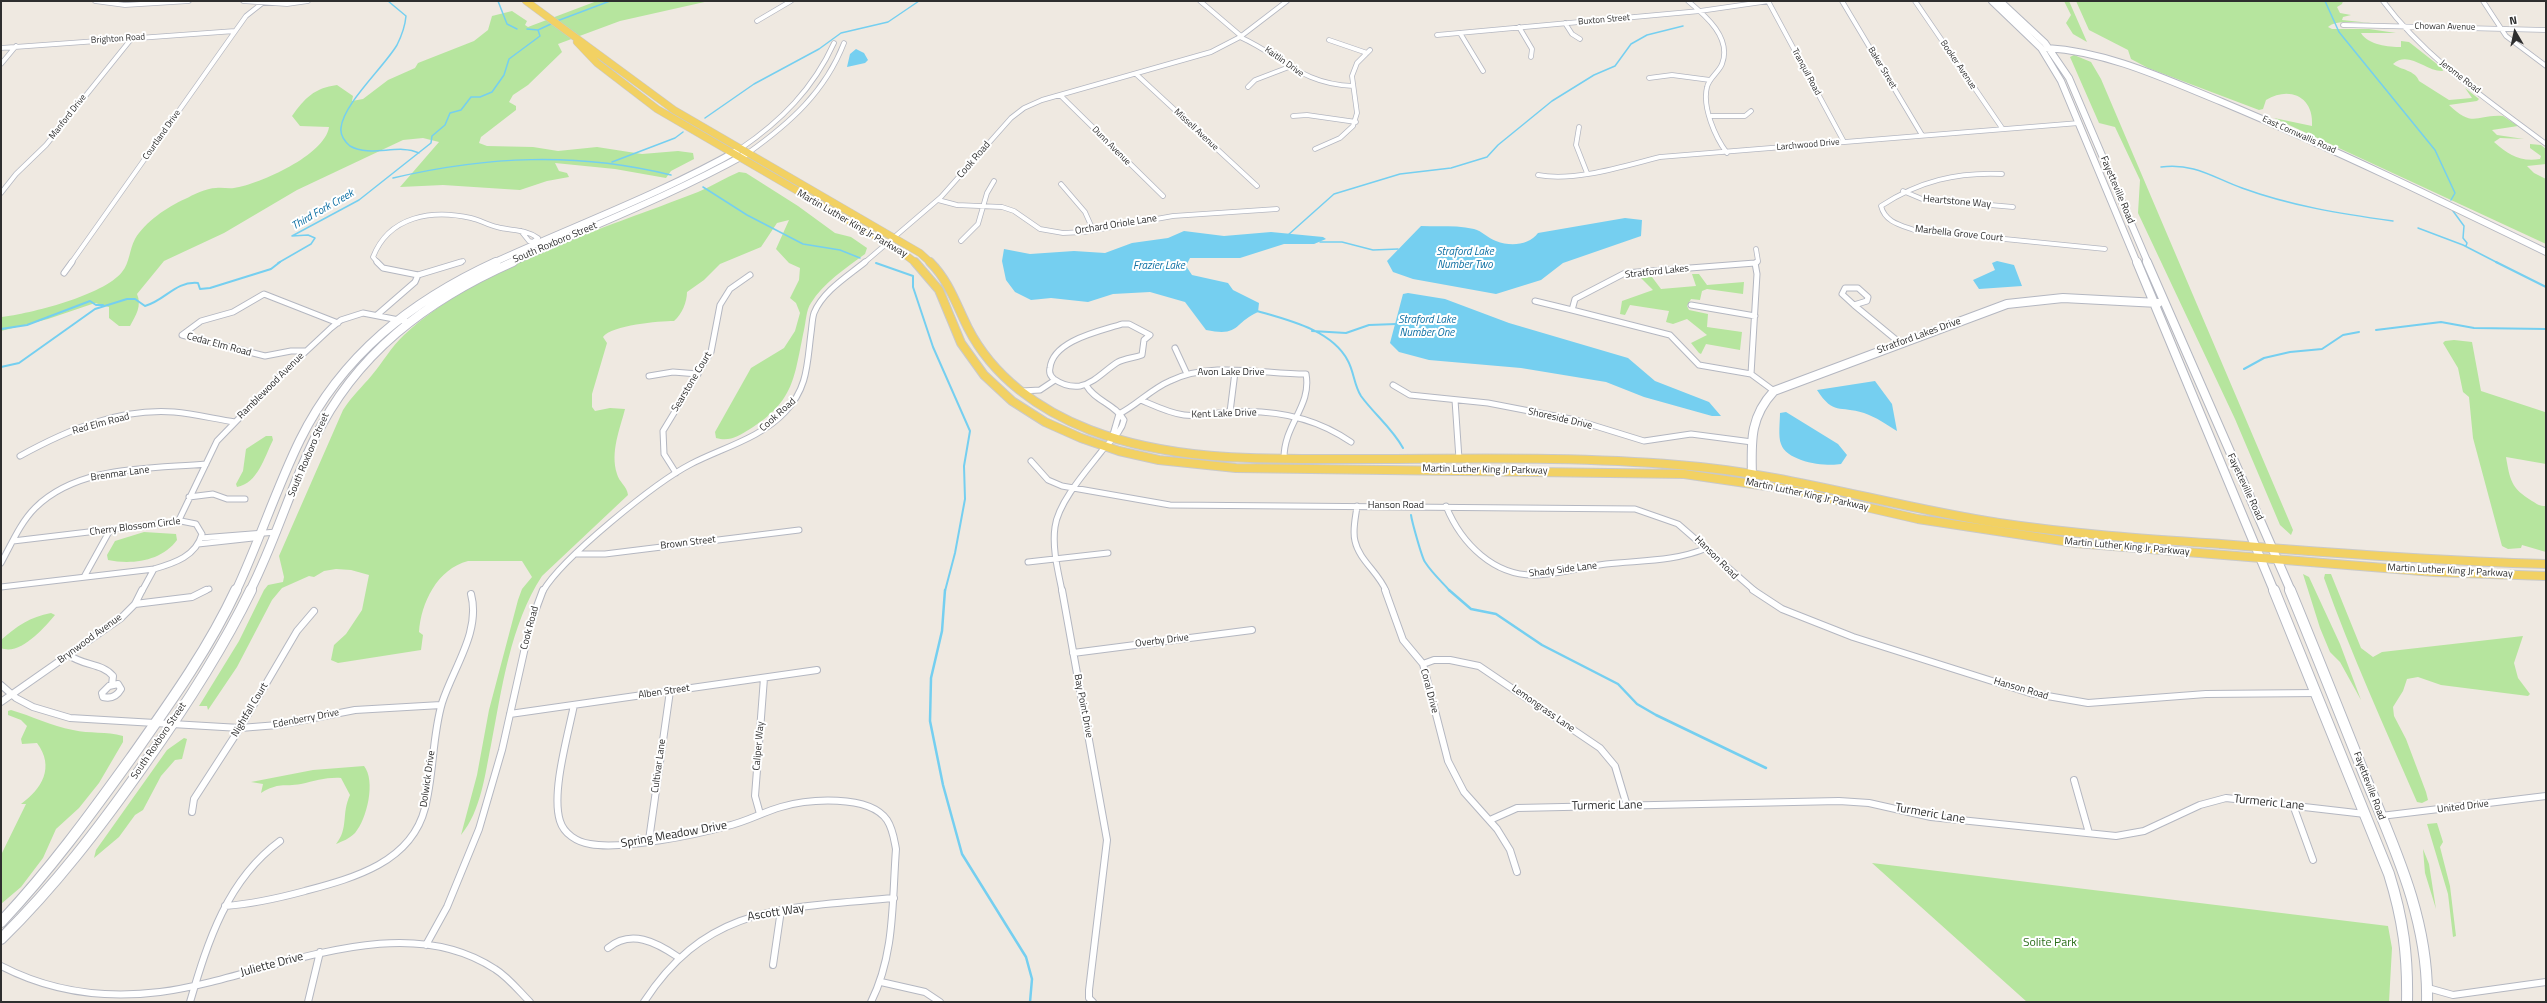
<!DOCTYPE html>
<style>
body{margin:0}
#map{position:relative;width:2547px;height:1003px;overflow:hidden;background:#efe9e1;font-family:"Titillium Web",sans-serif}
canvas{display:block}
.frame{position:absolute;inset:0;border:2px solid #2e2e2e;pointer-events:none}
.north{position:absolute;left:2495px;top:12px;width:40px;height:40px;-webkit-text-stroke:3px #fff;paint-order:stroke;rotate:351deg;font-size:11px;font-weight:700;line-height:16px;text-align:center;color:#2e2e2e}
.north::after{content:'';display:block;margin:auto;width:14px;height:18px;background:#2e2e2e;clip-path:polygon(50% 0,100% 100%,50% 72%,0 100%)}
</style>
<div id="map">
<canvas width="2547" height="1003"></canvas>
<div class="frame"></div>
<div class="north">N</div>
</div>
<script>
const g = document.querySelector('canvas').getContext('2d');
g.lineJoin = 'round';
function fillPath(path, color) {
  g.fillStyle = color;
  g.fill(path, 'evenodd');
}
function stroke(path, color, width, dash) {
  g.strokeStyle = color;
  g.lineWidth = width;
  g.lineCap = dash ? 'butt' : 'round';
  g.setLineDash(dash || []);
  g.stroke(path);
}
function drawText(font, color, halo, rows, align = 'center') {
  g.font = font + ' "Titillium Web",sans-serif';
  g.lineWidth = 4;
  g.setLineDash([]);
  g.textBaseline = 'middle';
  g.strokeStyle = halo;
  g.fillStyle = color;
  for (const [text, x, y, turn = 0] of rows) {
    g.save();
    g.translate(x, y);
    g.rotate((+turn || 0) * Math.PI / 180);
    g.textAlign = isNaN(turn) ? turn : align;
    if (halo) g.strokeText(text, 0, 0);
    g.fillText(text, 0, 0);
    g.restore();
  }
}
const green = new Path2D(`
 M597 1H709L620 21 558 44 562 52 528 85 513 95 509 102 516 106V110L481 137 479 143 487 146 533 147 558 151 597 147 642 154 678 151 693 153 694 159 671 171 666 178 615 169 555 163 559 171 567 173 569 177 547 181 520 190 443 185 400 187 439 142 423 138 403 140 297 190 224 233 164 261 137 294C142 306 136 315 130 326H119L109 318V307L95 303 48 319 1 331V317C30 314 104 295 122 272 130 262 129 250 135 239 145 222 167 207 185 199 193 195 206 188 216 188 222 187 228 189 234 188 260 184 325 155 329 127L300 126 292 116C305 98 314 88 337 85L353 96 352 101 363 99 388 80 415 68 418 63 474 41 488 30 492 16 512 11 527 21 525 25 528 27Z
 M2064 1H2069L2087 42 2073 34 2066 23 2071 15Z
 M2076 1H2343L2342 4 2337 7 2340 13 2351 15 2343 17 2342 20 2371 23C2360 23 2336 19 2328 27L2332 29H2369L2396 33H2361C2368 45 2389 47 2401 47V41L2409 42 2442 68 2443 71C2426 72 2409 50 2393 64 2401 70 2415 70 2419 81L2449 100 2472 98 2465 88 2479 99 2477 101 2449 105C2474 129 2476 114 2503 116L2518 126 2492 130 2497 135 2524 139 2500 138 2494 142C2509 155 2520 162 2540 159L2541 156 2530 148V144L2541 145 2546 149V164L2527 166 2534 173 2546 179V244L2274 118 2312 126C2314 96 2289 86 2266 100L2263 109 2259 110 2148 68 2131 59 2128 50 2089 30Z
 M2074 55 2091 62 2101 79 2293 530 2291 535 2280 525 2235 419 2138 213 2140 180 2115 127 2099 123 2070 57Z
 M739 172 746 173 798 206 835 233 851 237 867 248 865 254C846 268 823 283 811 303 806 310 806 322 804 330 794 377 795 401 750 429 738 436 730 442 716 438L715 432 751 368 784 348 795 331 800 313 796 303 790 298 799 280 800 268 789 263 776 249 789 220 777 223 761 247 720 264 704 280 687 292C687 302 682 314 674 321 659 321 612 325 603 337L607 343 592 394V407L595 411 610 408 625 409C620 429 610 452 617 474 619 482 627 486 628 495L542 576C510 625 502 689 491 745 485 774 481 811 461 835L477 775 489 710 518 600 522 589 532 577 522 561H468C437 569 421 603 419 632L423 635 421 650 338 663 331 660 334 645 346 634 362 610 369 575 351 570 336 569 324 571 314 577 309 576 282 588 272 600 237 667 208 710 207 706H199L239 641 264 590 268 585 283 582 284 577 279 556 343 410C352 396 362 387 372 375 383 362 391 347 404 335 482 264 601 230 698 192 712 186 725 178 739 172Z
 M1692 274H1699L1707 285 1744 282 1743 294 1707 289 1702 291 1700 300 1691 299 1687 306 1689 310 1708 314 1707 327 1742 332 1740 350 1706 344 1701 354 1699 353 1691 343 1707 335 1687 319 1673 324 1666 322 1669 311 1630 305 1625 315 1620 314 1622 301 1653 290 1641 278 1652 277 1661 289 1696 286Z
 M2454 340 2472 342 2481 391 2545 412 2546 464 2506 457C2510 480 2511 488 2532 501 2537 504 2539 506 2546 506V552L2522 545 2521 548 2508 549 2502 546 2473 438 2469 397 2463 392 2458 368 2443 343 2445 341Z
 M266 436H272L273 440C264 458 258 483 237 487L236 484 243 471 246 449Z
 M144 532 176 534 177 540C162 561 132 565 108 560L107 555 115 541Z
 M2303 574 2309 577 2340 644 2361 700 2340 662 2330 652 2320 628Z
 M2325 574H2331L2361 648 2373 657 2382 652 2523 636 2514 663 2518 678 2530 694 2528 696 2441 685 2418 677 2407 679 2403 691 2393 707 2394 716 2406 739 2426 792 2428 800 2422 803 2417 802C2385 728 2351 654 2324 578Z
 M51 613 55 615C44 628 20 656 1 648V640C17 626 30 617 51 613Z
 M11 710C32 716 51 726 73 730 90 734 106 731 123 736V742L99 783 79 808 56 829 43 858 21 887 1 904V855L26 804H21C42 789 55 767 37 743L22 744 21 739 27 726 21 720 8 715V711Z
 M184 738 187 739 182 759 175 760 161 776 143 810 135 815 119 837 94 858 96 850 167 750Z
 M364 766C376 781 367 819 355 833 349 839 343 841 336 844 349 828 341 814 350 795L341 778C327 777 315 781 301 784 283 787 279 782 261 793L263 784 251 782 313 770Z
 M2437 823 2443 842 2440 847 2450 886 2456 936 2453 937 2448 894 2427 824Z
 M2423 849 2429 864 2436 909 2425 873Z
 M1872 863 2388 926 2392 948 2389 1002H2027Z`);
const water = new Path2D(`
 M856 49 864 53 868 60 865 63 847 67 850 54Z
 M1625 218 1642 220 1641 236 1563 263 1541 280 1496 294 1413 279 1393 272 1387 261 1421 226C1439 227 1457 225 1474 229 1482 231 1488 238 1496 241 1511 247 1529 245 1538 233Z
 M1184 231 1224 236 1271 232 1323 237 1326 239 1314 244H1284L1240 258H1190L1186 266 1192 275 1228 283 1233 290 1259 303 1258 312C1233 323 1241 337 1206 330L1185 302 1150 292 1113 294 1088 302 1051 298 1031 300 1015 292 1006 280 1002 261 1004 249 1030 254 1074 251 1105 253 1132 243 1168 238Z
 M1997 261 2014 265 2022 286 1979 289 1973 280 1995 270 1992 263Z
 M1408 293 1445 299 1509 323 1628 358 1655 381 1709 402 1721 416H1712L1644 397 1606 382 1521 368 1429 360 1399 352 1390 343 1403 294Z
 M1875 381 1892 404 1897 431C1887 425 1876 417 1864 413 1839 405 1834 416 1817 390Z
 M1786 412 1838 444 1847 455 1841 464C1826 467 1787 462 1781 444 1778 437 1780 421 1780 413Z`);
const streamFar2 = new Path2D(`
 M388 1 406 16C405 27 402 35 397 45 384 67 343 104 341 128 340 135 345 142 350 146 371 158 398 143 419 153
 M498 1 507 24 517 29
 M2325 1 2339 32 2435 150 2455 193 2451 200
 M557 21 610 1
 M527 29 538 30 553 23
 M705 118 754 84 819 49 841 33 888 22 919 1
 M612 162 675 138 683 132
 M2161 167C2195 163 2212 177 2242 188 2291 206 2342 214 2393 221
 M393 178C487 156 577 152 671 175
 M703 187 747 215 803 244 840 250 860 258
 M2453 211 2464 226 2463 238 2467 243 2466 246
 M2418 228 2463 245 2498 263
 M1288 235 1334 194 1400 174 1451 168 1487 157 1498 145 1552 101 1594 75 1615 66 1631 44 1647 35 1683 26
 M1320 242H1342L1373 250 1398 249
 M278 263 311 244 315 238 308 235 292 236 359 200 431 143 432 136 445 125 450 113 461 110 471 97H480L492 92 504 75 509 59 540 36 538 30`);
const streamFar1 = new Path2D(`
 M2496 262 2546 287
 M876 263 913 276V287L933 347 970 431 964 466 965 499 955 553 945 591
 M1257 311C1288 320 1332 330 1348 361 1354 372 1354 385 1361 396 1374 414 1392 428 1403 448
 M1 329 27 325 90 301 96 305H103
 M2376 330 2441 322 2474 328 2546 329
 M1312 331 1346 333 1369 325 1396 324
 M1 367 19 363 95 309 127 299H135L145 306C166 300 175 281 198 283L200 289 210 288 271 269 280 262
 M2244 369 2264 358 2290 352 2322 349 2343 335 2359 332
 M1411 515C1412 522 1422 558 1425 562 1432 573 1442 582 1450 591`);
const stream = new Path2D(`
 M945 590 942 631 931 678 930 721 943 785 962 854 1026 957 1032 979 1030 1002
 M1449 590 1471 609 1496 614 1542 645 1618 684 1637 704 1656 715 1766 768`);
const streetFar2 = new Path2D(`
 M95 1 125 5 189 1
 M243 1 287 4 308 1
 M1200 1 1241 36
 M1688 1C1706 16 1732 38 1722 64 1719 72 1709 78 1707 87 1702 107 1715 137 1727 153
 M1768 1 1844 142
 M1842 1 1922 135
 M1915 1 2002 128
 M2383 1C2427 60 2488 100 2546 144
 M2483 1 2506 36 2546 66
 M757 21 791 1
 M1565 23 1572 34 1580 39
 M2343 25 2546 30
 M1519 27 1532 49 1531 57
 M1460 33 1483 71
 M1437 35 1700 11 1769 1
 M1240 37C1284 57 1301 84 1353 86
 M1329 40 1367 53
 M1 48 235 31
 M1 64 16 46
 M1136 74 1257 186
 M1649 78 1672 75 1710 80
 M1248 87 1255 80 1289 67
 M1060 95 1163 196
 M1293 116 1307 115 1356 122
 M1711 116H1745L1751 111
 M1579 127 1576 145 1587 173
 M740 149C781 121 813 89 834 43
 M1315 149 1340 138 1353 126 1357 113 1352 76 1357 63 1370 50
 M748 153C790 123 825 92 844 43
 M2002 174C1957 172 1919 181 1881 206 1885 222 1900 225 1914 230L2105 249
 M1538 175C1575 182 1624 166 1660 157L2079 123
 M1061 184 1085 212 1093 230
 M1903 191 1922 199 2013 207
 M1 193 16 174 46 145 132 38
 M938 200 957 205 1002 207 1014 211 1040 229 1063 233 1084 232 1173 216 1277 209
 M521 231 529 241 536 243
 M961 241 978 224 987 193 994 181
 M71 263 246 16 265 1
 M378 263 373 257C389 216 432 209 471 218 480 220 488 225 497 227 511 231 526 229 538 238L534 241
 M458 263 463 261
 M864 263 941 197 1011 118 1024 108 1042 100 1211 52 1240 37 1287 1
 M1756 263 1758 261 1756 249`);
const streetFar1 = new Path2D(`
 M377 262 383 268 418 275 461 262
 M1755 263 1757 262
 M1755 263 1757 274 1751 374 1699 365 1670 335 1572 310 1575 299 1625 273Z
 M64 273 72 262
 M1845 288H1858L1868 297 1867 301 1854 305 1842 294Z
 M1535 301 1572 310
 M1691 305 1755 316
 M1854 305 1900 343
 M377 315 415 282 418 275
 M1122 324H1129L1150 335 1144 340 1142 355C1134 358 1126 358 1118 362 1106 369 1095 383 1080 386 1071 387 1061 384 1054 379 1050 376 1049 372 1050 368 1053 340 1101 331 1122 324Z
 M1175 348 1187 374
 M306 351H291L265 356 182 335 201 321 233 312 264 294 338 323
 M1751 374 1774 391
 M649 376 673 372 698 374
 M1393 385 1410 395 1488 403 1576 420 1644 441 1691 434 1752 442
 M1022 391 1040 390 1055 380
 M1141 400C1155 406 1169 413 1184 415 1199 417 1214 413 1229 412 1273 409 1315 417 1351 442
 M1455 400 1459 459
 M1230 412 1235 372
 M1119 414C1137 405 1151 389 1170 381 1211 361 1262 374 1306 374 1312 406 1284 424 1284 458
 M1112 438 1119 414
 M20 456C67 430 119 408 174 412 195 414 215 419 235 422
 M1031 461 1048 480 1062 486 1170 505 1635 509 1678 524 1755 591
 M676 473 664 454 663 431 711 352 720 305 730 289 750 275
 M189 497 213 494 227 499H245
 M1357 506C1356 516 1352 530 1355 541 1359 560 1379 573 1386 591
 M1446 506C1461 543 1494 577 1537 575 1560 574 1583 567 1606 564 1641 560 1673 562 1707 548
 M178 522 217 441 286 370 331 328 341 320 363 313 409 322
 M201 538 277 532
 M198 544 253 538 259 534
 M576 554H605L799 530
 M1028 562 1108 553
 M1 563C11 545 20 523 35 508 78 465 150 469 206 464
 M84 577 110 530
 M1 587 154 569C175 563 196 556 202 534L196 524 181 521 13 541
 M142 591 154 569
 M204 591 209 589
 M543 591C562 558 656 482 691 464 722 448 761 438 785 412 808 388 807 364 811 333 812 327 812 319 814 313 823 291 848 276 865 262
 M1062 591C1058 571 1052 548 1055 527 1058 503 1086 471 1101 452 1109 441 1121 434 1124 420 1115 404 1095 401 1086 385`);
const street = new Path2D(`
 M1062 590 1107 840 1089 990V998L1093 1002
 M1385 590 1403 640 1423 664 1448 761 1464 792 1497 829 1510 850 1517 872
 M1753 590 1782 609 1853 637 2030 693 2088 703 2206 694 2317 693
 M135 604 192 597 206 590
 M1073 653 1252 630
 M69 655C83 666 102 663 113 676L112 685
 M1423 664 1434 660H1450L1479 666 1600 748 1615 766 1627 806
 M118 684 121 689C117 696 111 699 103 697L102 693 109 686Z
 M1 685 16 698 33 707 70 718 240 728 278 725 355 710 441 705
 M1 702 121 618 135 604 142 590
 M574 705C568 735 551 793 560 821 564 834 577 842 590 844 622 850 695 835 727 826 746 822 763 812 781 807 808 799 869 794 887 820 893 829 894 839 896 849 892 902 895 954 871 1002
 M510 714 817 670
 M2074 780 2089 833
 M2293 805 2313 860
 M192 812 194 799 240 728 297 631 314 611
 M760 814 755 796 764 678
 M2381 816 2546 796
 M1490 820 1517 808 1839 801 1869 803 1931 817 2116 836 2144 831 2200 805 2226 798 2365 814
 M649 840 670 691
 M225 906C253 904 279 898 305 891 353 878 411 863 425 808 434 773 432 737 442 703 453 668 481 632 471 594
 M426 945 447 907 479 829 502 750 530 625 543 590
 M608 948C631 929 656 942 678 957
 M773 965 781 910
 M1 966C51 992 104 999 160 992 262 979 397 904 495 969 508 977 519 991 530 1002
 M881 982 925 992 940 1002
 M2428 988 2453 995 2546 982
 M190 1002C208 941 227 880 280 841
 M308 1002 320 952
 M644 1002C708 903 788 908 894 898`);
const secondaryFar2 = new Path2D(`
 M1992 1 2041 48 2061 81 2137 263
 M2000 1 2045 43 2069 78 2148 263
 M2047 48C2109 52 2165 79 2222 102 2332 148 2439 200 2546 252
 M493 263C576 225 661 194 740 149
 M510 263C590 227 670 196 746 154`);
const secondaryFar1 = new Path2D(`
 M2137 262 2274 591
 M2147 262 2291 591
 M1752 483C1752 447 1747 420 1774 391L2007 304 2063 298 2158 303
 M236 591C259 542 276 489 300 440 342 355 411 301 496 262
 M250 591C275 542 290 489 314 440 355 354 427 300 513 262`);
const secondary = new Path2D(`
 M2274 590 2389 874C2403 919 2408 955 2407 1002
 M2290 590C2316 653 2341 716 2366 779 2396 851 2429 922 2427 1002
 M1 922C49 871 90 815 131 758 169 704 208 650 236 590
 M1 939C55 886 100 827 143 766 183 710 221 652 251 590`);
const primaryFar1 = new Path2D(`
 M526 1 674 110 920 253 931 263
 M577 42 597 63 657 109 899 250 916 263`);
const primary = new Path2D(`
 M915 262 939 290 961 343 984 375 1012 401 1045 422 1081 438 1119 451 1159 460 1236 468 1684 474 1787 489 1918 519 2076 543 2434 572 2546 576
 M930 262C949 281 956 304 968 328 993 377 1039 410 1090 430 1177 463 1270 459 1361 459 1467 459 1573 456 1678 465 1787 473 1892 507 1999 523 2072 534 2147 539 2221 544 2329 553 2437 561 2546 564`);
const farStreetnames = [
 ["Buxton Street",1604,20,-5],
 ["Chowan Avenue",2445,27,1],
 ["Brighton Road",118,39,-4],
 ["Kaitlin Drive",1284,62,35],
 ["Booker Avenue",1958,65,56],
 ["Baker Street",1882,68,59],
 ["Tranquil Road",1806,72,62],
 ["Jerome Road",2460,77,38],
 ["Manford Drive",68,117,-52],
 ["Missell Avenue",1196,130,43],
 ["Courtland Drive",162,135,-55],
 ["East Cornwallis Road",2299,135,24],
 ["Larchwood Drive",1808,145,-5],
 ["Dunn Avenue",1111,146,45]
];
const streetNames = [
 ["Cook Road",974,160,-49],
 ["Fayetteville Road",2117,190,67],
 ["Heartstone Way",1957,202,5],
 ["Martin Luther King Jr Parkway",852,224,30],
 ["Orchard Oriole Lane",1116,225,-9],
 ["Marbella Grove Court",1959,234,6],
 ["South Roxboro Street",555,243,-23],
 ["Stratford Lakes",1657,272,-6],
 ["Stratford Lakes Drive",1919,336,-20],
 ["Cedar Elm Road",219,345,15],
 ["Avon Lake Drive",1231,373],
 ["Searstone Court",692,382,-59],
 ["Ramblewood Avenue",271,386,-45],
 ["Kent Lake Drive",1224,414,-2],
 ["Cook Road",778,415,-42],
 ["Shoreside Drive",1560,419,13],
 ["Red Elm Road",101,424,-15],
 ["South Roxboro Street",309,455,-67],
 ["Martin Luther King Jr Parkway",1485,470,1],
 ["Brenmar Lane",120,474,-8],
 ["Fayetteville Road",2245,487,65],
 ["Martin Luther King Jr Parkway",1807,495,12],
 ["Hanson Road",1396,506],
 ["Cherry Blossom Circle",135,527,-7],
 ["Brown Street",688,543,-7],
 ["Martin Luther King Jr Parkway",2127,547,5],
 ["Hanson Road",1716,558,45],
 ["Shady Side Lane",1563,570,-7],
 ["Martin Luther King Jr Parkway",2450,571,3],
 ["Cook Road",530,628,-75],
 ["Brynwood Avenue",90,639,-36],
 ["Overby Drive",1162,641,-7],
 ["Hanson Road",2021,689,16],
 ["Coral Drive",1429,691,75],
 ["Alben Street",664,692,-8],
 ["Bay Point Drive",1083,706,79],
 ["Lemongrass Lane",1543,709,35],
 ["Nightfall Court",250,710,-59],
 ["Edenberry Drive",306,719,-11],
 ["South Roxboro Street",159,741,-56],
 ["Caliper Way",759,746,-85],
 ["Cultivar Lane",659,766,-82],
 ["Dolwick Drive",428,779,-82],
 ["Fayetteville Road",2369,786,69],
 ["United Drive",2463,807,-7]
];
const waterNames = [
 ["Third Fork Creek",323,210,-30],
 ["Straford Lake",1465,252],
 ["Number Two",1465,265],
 ["Frazier Lake",1159,266],
 ["Straford Lake",1427,320],
 ["Number One",1427,333]
];
const nearStreetnames = [
 ["Turmeric Lane",2269,803,6],
 ["Turmeric Lane",1607,806,-1],
 ["Turmeric Lane",1930,814,10],
 ["Spring Meadow Drive",674,835,-10],
 ["Ascott Way",776,913,-9],
 ["Juliette Drive",272,965,-15]
];
const nearParknames = [
 ["Solite Park",2050,943]
];
fillPath(green, '#b6e59e');
fillPath(water, '#75cff0');
stroke(streamFar2, '#75cff0', 1.5);
stroke(streamFar1, '#75cff0', 2);
stroke(stream, '#75cff0', 2.5);
stroke(streetFar2, '#b4b7c1', 5.5);
stroke(streetFar1, '#b4b7c1', 7);
stroke(street, '#b4b7c1', 8);
stroke(secondaryFar2, '#b4b7c1', 8);
stroke(secondaryFar1, '#b4b7c1', 10);
stroke(secondary, '#b4b7c1', 12);
stroke(primaryFar1, '#c9c9c9', 8);
stroke(primary, '#c9c9c9', 10);
stroke(streetFar2, '#fff', 4);
stroke(streetFar1, '#fff', 5);
stroke(street, '#fff', 6);
stroke(secondaryFar2, '#fff', 6);
stroke(secondaryFar1, '#fff', 8);
stroke(secondary, '#fff', 10);
stroke(primaryFar1, '#f2d163', 7);
stroke(primary, '#f2d163', 8);
drawText('9px', '#2e2e2e', '#fff', farStreetnames);
drawText('10px', '#2e2e2e', '#fff', streetNames);
drawText('italic 11px', '#0d6fa3', '#fff', waterNames);
drawText('12px', '#2e2e2e', '#fff', nearStreetnames);
drawText('12px', '#2c6e1b', '#fff', nearParknames);
</script>
